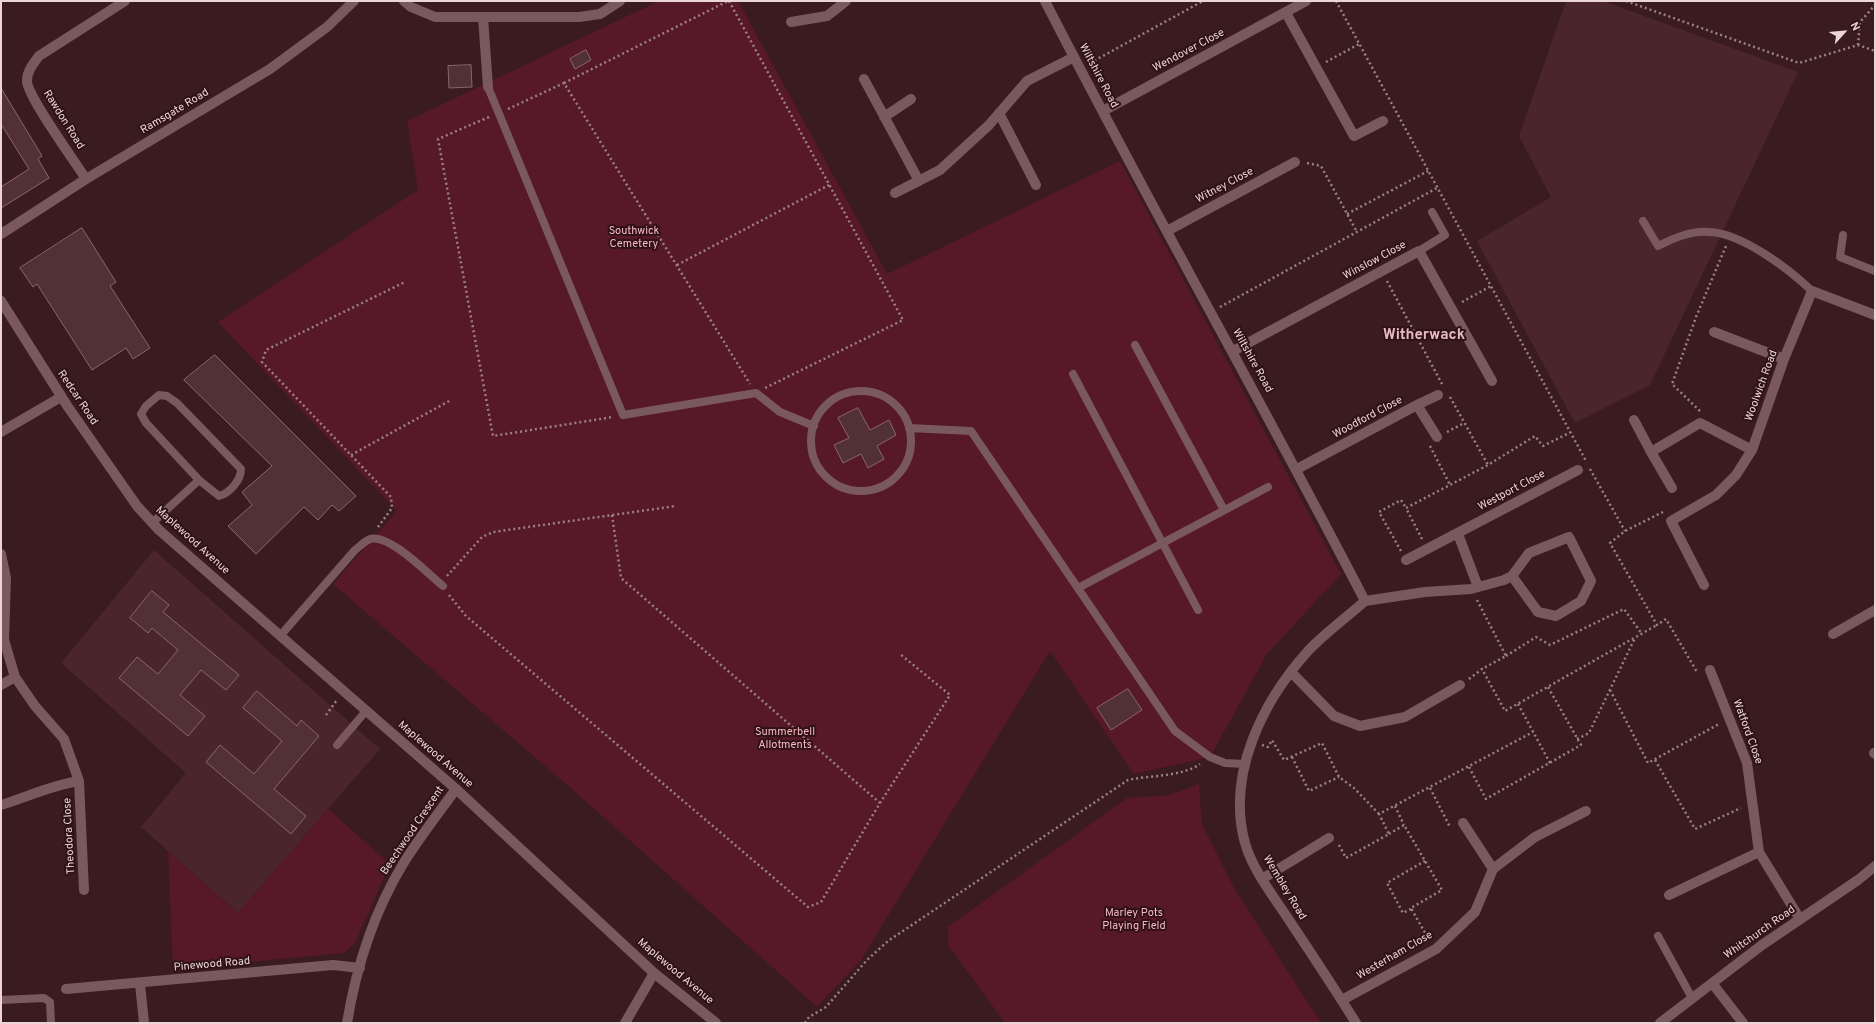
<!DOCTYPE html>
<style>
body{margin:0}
#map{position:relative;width:1876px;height:1024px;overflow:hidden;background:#3a1b20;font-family:Overpass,sans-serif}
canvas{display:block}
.frame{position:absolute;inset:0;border:2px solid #ebd5d7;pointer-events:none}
.north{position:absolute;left:1824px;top:12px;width:40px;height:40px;-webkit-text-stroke:3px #2f1216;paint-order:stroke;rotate:63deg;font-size:11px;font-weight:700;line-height:16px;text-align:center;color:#ebd5d7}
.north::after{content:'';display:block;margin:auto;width:14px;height:18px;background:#ebd5d7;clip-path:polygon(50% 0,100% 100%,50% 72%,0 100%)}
</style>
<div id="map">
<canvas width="1876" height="1024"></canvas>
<div class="frame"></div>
<div class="north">N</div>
</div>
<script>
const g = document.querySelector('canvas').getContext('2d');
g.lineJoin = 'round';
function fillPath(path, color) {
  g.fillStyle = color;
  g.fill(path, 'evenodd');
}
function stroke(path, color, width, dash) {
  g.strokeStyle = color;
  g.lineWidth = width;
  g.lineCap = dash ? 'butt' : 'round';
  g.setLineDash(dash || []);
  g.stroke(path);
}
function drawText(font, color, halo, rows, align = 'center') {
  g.font = font + ' Overpass,sans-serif';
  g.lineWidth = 4;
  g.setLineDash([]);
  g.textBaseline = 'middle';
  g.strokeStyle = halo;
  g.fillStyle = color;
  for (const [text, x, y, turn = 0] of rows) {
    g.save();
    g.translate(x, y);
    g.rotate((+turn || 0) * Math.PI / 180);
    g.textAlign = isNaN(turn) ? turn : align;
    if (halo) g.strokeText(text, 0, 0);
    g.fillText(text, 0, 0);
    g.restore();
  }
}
const built = new Path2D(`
 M1566 1H1603L1798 72 1650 385 1575 423 1477 241 1551 197 1519 136Z
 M154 550 380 749 238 913 141 827 186 773 61 663Z`);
const green = new Path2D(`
 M659 1H738L887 274 1120 161 1341 574 1267 654 1210 757 1134 774 1050 651 861 960 817 1007 573 790 333 584 397 511 218 322 418 190 407 121Z
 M1199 784 1202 824 1234 888 1321 1023H1005L948 945V927L1127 798 1170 795Z
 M328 809 390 864 355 943 344 953 173 969 168 851 238 913Z`);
const building = new Path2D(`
 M586 50 591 60 575 69 570 59Z
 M471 65 472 87 449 88 448 66Z
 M1 88 42 156 38 159 49 178 1 208V187L29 169 1 124Z
 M82 228 116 282 110 286 150 348 133 359 126 348 92 370 37 284 33 287 20 268Z
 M215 355 356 496 339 511 332 505 318 520 304 507 256 554 228 526 252 505 242 492 272 466 184 380Z
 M858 408 870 430 889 420 896 435 877 446 884 459 868 468 861 454 843 463 834 445 849 438 838 418Z
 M152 591 169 605 163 612 239 675 226 690 201 670 180 695 205 716 188 736 119 678 137 657 158 674 178 650 152 628 148 633 130 618Z
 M1128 689 1142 710 1111 730 1097 708Z
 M257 691 297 726 301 720 319 736 274 789 306 816 291 834 206 762 220 745 254 774 282 741 243 708Z`);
const path = new Path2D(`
 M729 1 903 320 765 388
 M1336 1 1586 461
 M1626 1 1799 63 1858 45 1875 51
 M1858 45 1860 22 1875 5
 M1326 62 1359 44
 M1090 63 1203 1
 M564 83 728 1
 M508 109 564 83 750 384
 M489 117 438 139 493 436 613 417
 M1307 163 1321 166 1357 232
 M1347 214 1428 171
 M677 265 829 185
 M1387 281 1442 384
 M1462 302 1491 286
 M1220 307 1437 188
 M1450 397 1488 465
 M1700 411 1672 384 1696 317 1726 246
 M1447 432 1464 423
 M1430 446 1450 485
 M351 455 451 400
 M1590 469 1625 531
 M1663 512 1625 531 1610 543 1657 625 1666 619 1697 672
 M612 515 621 578 880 803
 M378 527 392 508 391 497 262 362 266 350 405 282
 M1422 539 1406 508 1488 465 1535 436 1543 446 1571 432
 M1401 551 1379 512 1401 500 1406 508
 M447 576 482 537 493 532 676 506
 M449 595 466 616 808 907 821 902 880 803 950 695 900 654
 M1477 600 1506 656 1482 669
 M1506 656 1536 637 1550 645 1624 609 1642 634
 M1469 679 1482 669 1505 711 1657 625
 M1610 690 1648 763 1719 724
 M1518 704 1550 763
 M326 715 337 700
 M1577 739 1589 733 1635 638
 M1262 745 1268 747 1272 740 1284 760 1322 743 1339 777 1354 788 1379 814
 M1292 757 1309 791 1339 777
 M1655 760 1695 829 1741 808
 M1469 767 1486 799 1581 745 1548 687
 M1430 788 1450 827
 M1395 806 1404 825
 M1389 834 1404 825 1442 890 1411 908 1429 940
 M1339 845 1346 858 1389 834 1379 814 1533 732
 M1411 909 1403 913 1387 883 1425 861
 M805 1023 809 1017 826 1007 867 960 888 941 1128 780C1151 775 1181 777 1200 764`);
const service = new Path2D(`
 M488 87 623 415 756 393 780 412 814 426
 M1643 221 1658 246C1674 238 1692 230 1710 232 1743 234 1789 269 1812 291
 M1843 235 1840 257 1875 271
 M1419 251 1445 235 1432 212
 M1135 345 1224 510
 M1073 374 1198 610
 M811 441a50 50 0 1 1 100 0a50 50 0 1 1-100 0Z
 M909 428 971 431 1175 731 1210 757 1225 763 1245 764
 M152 523 199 480 146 423 141 414 146 406 159 395 167 396 177 403 241 469C241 480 230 493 219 496L199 480
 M1078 588 1268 487
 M280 636 355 550C359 547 365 541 370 539 389 533 428 574 443 586
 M337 745 366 711
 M1658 936 1692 998
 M1 1000 44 998 50 1002 51 1023`);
const minor = new Path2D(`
 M404 1 411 7 435 17H579L600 14 620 1
 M1286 13 1354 136 1383 121
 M483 17 488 87
 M791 22 827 16 846 1
 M864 79 919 181
 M1103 111 1306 1
 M999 113 1036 185
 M884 117 911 99
 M86 179C76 163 27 96 27 81 27 71 33 64 39 56L125 1
 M895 193 940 170 989 125 1027 81 1074 57
 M1167 231 1295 162
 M1714 332 1784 359
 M1233 351 1419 251 1492 381
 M1417 405 1438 395
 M1634 420 1651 452
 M1 432 61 397
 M1297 469 1417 405 1437 437
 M1672 488 1651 452 1700 423 1752 450
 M1458 534 1478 587
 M1 554 6 578 4 640 15 677 35 706 64 739 79 781 84 890
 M1406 560 1578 470
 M1704 585 1671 521 1716 495 1736 475 1752 450 1784 359 1812 291 1875 315
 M1365 601 1425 592 1471 589 1504 580 1512 576 1529 553 1569 537 1591 581 1581 601 1556 616 1538 612 1512 576
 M1833 634 1875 610
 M1710 670 1747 763 1759 852 1800 919
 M1292 673 1334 716 1360 726 1405 717 1460 685
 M1 685 15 677
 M1874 753 1875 754
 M1 805C27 797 52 785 79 781
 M1463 823 1493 869
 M1262 879 1329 838
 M1669 895 1759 852
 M1712 983 1743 1023
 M140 984 144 1023
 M66 989 333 965 360 968
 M1342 1000 1436 949 1475 912 1493 869 1535 837 1586 811
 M347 1023C356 968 374 912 403 864 419 838 438 814 456 789
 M625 1023 654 973
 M1660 1023 1762 945 1858 880 1875 866`);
const tertiary = new Path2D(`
 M1045 1C1148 203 1261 400 1365 601 1347 617 1325 633 1308 651 1263 701 1226 774 1245 843 1252 868 1271 893 1285 914 1309 950 1333 986 1356 1023
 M1 234 86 179 270 69 327 27 354 1
 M1 301 68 407 137 506 159 530 456 789 654 973 716 1023`);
const streetNames = [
 ["Wendover Close",1189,51,-28],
 ["Wiltshire Road",1098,76,62],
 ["Ramsgate Road",175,112,-31],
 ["Rawdon Road",63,120,58],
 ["Witney Close",1225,186,-28],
 ["Winslow Close",1375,261,-28],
 ["Wiltshire Road",1252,361,61],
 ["Woolwich Road",1762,386,-70],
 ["Redcar Road",77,398,56],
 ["Woodford Close",1368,418,-28],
 ["Westport Close",1512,491,-28],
 ["Maplewood Avenue",192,541,42],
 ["Watford Close",1747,732,70],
 ["Maplewood Avenue",435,755,41],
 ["Beechwood Crescent",413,831,-56],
 ["Theodora Close",70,836,-93],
 ["Wembley Road",1284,888,59],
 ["Whitchurch Road",1760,933,-35],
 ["Westerham Close",1395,956,-30],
 ["Pinewood Road",212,965,-5],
 ["Maplewood Avenue",675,972,40]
];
const parkNames = [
 ["Southwick",634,232],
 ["Cemetery",634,245],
 ["Summerbell",785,733],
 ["Allotments",785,746],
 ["Marley Pots",1134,914],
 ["Playing Field",1134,927]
];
const districtNames = [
 ["Witherwack",1424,336]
];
fillPath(built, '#4a252b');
fillPath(green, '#571926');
fillPath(building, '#523135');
stroke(building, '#8b666a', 1);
stroke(path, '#9b8184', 2.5, [2, 3]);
stroke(service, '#7a595d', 8);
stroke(minor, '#7a595d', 10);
stroke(tertiary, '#7a595d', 10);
drawText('11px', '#ebd5d7', '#2f1216', streetNames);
drawText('11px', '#fab9c0', '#2f1216', parkNames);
drawText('bold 15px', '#e5bbc0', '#2f1216', districtNames);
</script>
